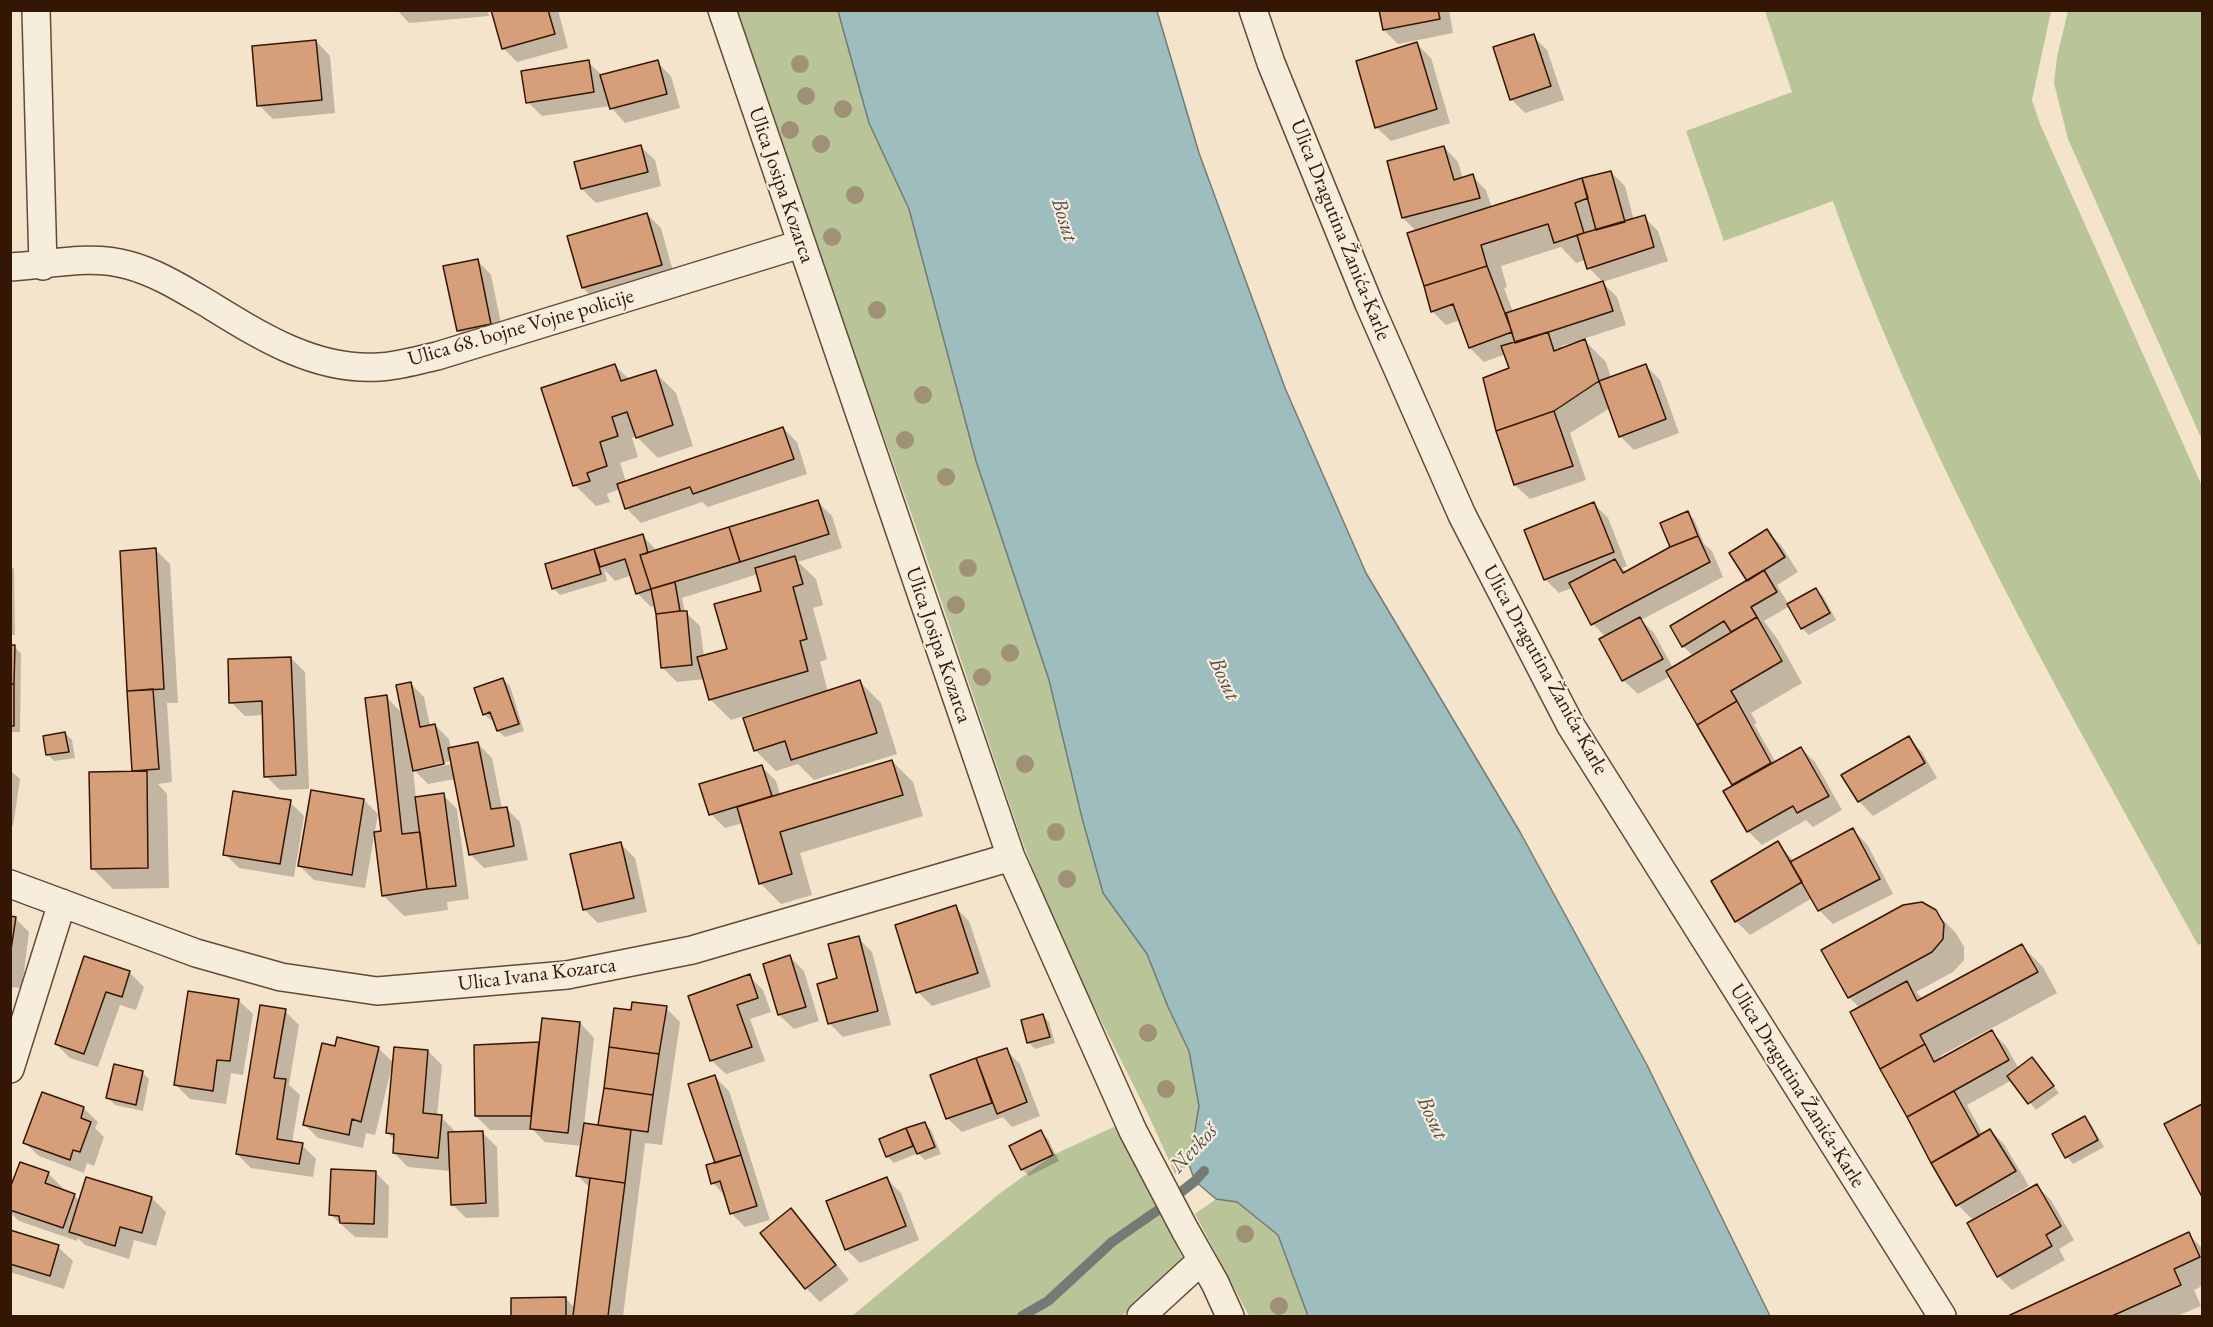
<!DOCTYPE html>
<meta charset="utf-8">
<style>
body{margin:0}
#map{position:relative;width:2213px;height:1327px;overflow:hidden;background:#f3e4cb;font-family:"EB Garamond",serif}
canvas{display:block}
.frame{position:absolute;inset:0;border:12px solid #341605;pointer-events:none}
</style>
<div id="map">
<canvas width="2213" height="1327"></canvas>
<div class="frame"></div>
</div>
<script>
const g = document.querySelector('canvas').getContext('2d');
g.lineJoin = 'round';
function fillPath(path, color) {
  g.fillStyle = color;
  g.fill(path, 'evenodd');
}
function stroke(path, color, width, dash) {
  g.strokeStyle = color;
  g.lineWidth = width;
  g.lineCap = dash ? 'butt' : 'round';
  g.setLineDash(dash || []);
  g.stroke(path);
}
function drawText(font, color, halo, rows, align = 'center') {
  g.font = font + ' "EB Garamond",serif';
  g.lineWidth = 4.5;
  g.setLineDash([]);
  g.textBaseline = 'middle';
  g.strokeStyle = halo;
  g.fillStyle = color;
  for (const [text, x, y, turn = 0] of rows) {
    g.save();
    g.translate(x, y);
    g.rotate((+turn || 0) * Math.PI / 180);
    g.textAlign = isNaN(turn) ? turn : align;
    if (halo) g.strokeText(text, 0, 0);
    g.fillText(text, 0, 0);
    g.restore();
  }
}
const green = new Path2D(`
 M736 11H838L869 123 909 208 976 461 1049 680 1082 818 1103 893 1147 954 1168 1007 1189 1051 1199 1106 1189 1165 1175 1174 1147 1112 1058 935 1021 838 924 550 790 171Z
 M1765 11H2051L2032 100 2040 124 2202 486V943L2198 945C2065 703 1925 462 1833 201L1724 241 1686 131 1792 92Z
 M2068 11H2202V440L2068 139 2054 83 2057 57Z
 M1120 1124 1184 1261 1122 1316H852L999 1194 1053 1155Z
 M1216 1199 1237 1202 1278 1235 1308 1316H1249L1195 1214Z`);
const water = new Path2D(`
 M838 11H1157L1199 153 1285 388 1366 573 1520 832 1647 1065 1770 1316H1308L1278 1235 1237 1202 1216 1199 1195 1181 1189 1165 1199 1106 1189 1051 1168 1007 1147 954 1103 893 1082 818 1049 680 976 461 909 209 869 123Z`);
const shadow = new Path2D(`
 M397 10H488L489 16 409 23Z
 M493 10H558L568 48 517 62 503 48Z
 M1381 10H1449L1453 33 1398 44 1384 30Z
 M1533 36 1547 50 1564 100 1525 113 1511 99Z
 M316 41 330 56 335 113 273 119 259 105Z
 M1417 44 1431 58 1450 123 1391 141 1376 127Z
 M588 62 603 76 657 62 671 76 680 108 625 123 610 106 542 116 528 102Z
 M640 146 655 160 661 186 596 203 582 189 576 163Z
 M1444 147 1458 162 1463 179 1472 176 1486 190 1492 208 1611 172 1625 186 1634 221 1644 217 1658 231 1668 261 1603 282 1589 268 1586 260 1576 263 1561 247 1501 266 1507 287 1504 288 1513 312 1603 283 1617 297 1626 325 1583 339 1606 362 1611 378 1646 366 1660 380 1679 433 1634 450 1620 436 1610 408 1570 433 1586 480 1530 499 1515 485 1497 430 1511 368 1506 354 1484 362 1470 348 1460 320 1446 325 1432 311 1417 232 1403 218ZM1575 342 1576 344 1563 349 1561 346Z
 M647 214 661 228 675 279 597 302 583 288Z
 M477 260 491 275 504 338 472 345 458 331Z
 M615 366 630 380 655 372 676 393 693 446 658 458 636 436 632 438 638 457 620 463 626 482 783 428 797 442 807 474 708 507 702 502 641 523 627 509 620 489 607 494 610 502 596 506 575 485Z
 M818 502 832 516 842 548 798 562 816 579 823 605 813 608 827 659 820 662 828 692 860 682 881 703 897 754 814 780 798 764 776 771 755 750 764 710 731 720 710 699 705 679 677 682 663 668 656 606 651 607 637 593 632 575 615 581 604 569 607 581 560 595 553 588 546 565 642 535 657 551ZM758 574 763 592 729 650 704 657 700 626 685 612 682 598Z
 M1594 504 1608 518 1627 566 1622 568 1627 573 1672 548 1687 513 1694 519 1704 544 1712 551 1723 577 1641 620 1654 633 1673 668 1693 656 1683 646 1749 582 1767 531 1781 545 1798 572 1777 585 1789 605 1816 589 1823 596 1836 620 1809 635 1802 628 1790 606 1764 621 1778 640 1802 683 1751 713 1757 723 1754 724 1776 763 1801 748 1815 762 1842 810 1813 827 1806 820 1762 845 1748 831 1734 786 1671 676 1638 694 1623 680 1606 637 1593 624 1574 587 1559 593 1545 579Z
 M156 550 170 564 178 703H167L172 782 158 784 167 794 169 888 113 889 92 868 136 773 134 771Z
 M10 566 14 569 15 635H10Z
 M10 647H15L21 654 20 732H10Z
 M291 658 305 672 309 789 280 790 266 776 264 715 245 716 231 702Z
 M503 679 510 686 524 731 505 737 498 731 494 719 491 720 484 714Z
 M410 683 424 697 430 726 435 725 449 739 451 749 478 744 492 758 502 809 506 808 520 822 528 860 484 868 470 854 455 779 428 784 413 769 416 799 443 795 457 809 469 899 447 902 448 910 404 916 383 895 382 832 386 697 403 714ZM451 761V764L423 770V767Z
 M65 733 72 740 75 758 54 761 47 754Z
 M1908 738 1922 752 1937 778 1873 816 1859 801 1843 775Z
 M892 761 913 782 923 816 800 853 812 895 781 904 760 883 743 823 725 828 711 814 762 767 776 781 780 795Z
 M10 770 20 779 13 826H10Z
 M364 800 378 814 365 888 314 880 300 866Z
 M290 802 304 816 294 877 239 868 225 854Z
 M1853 830 1867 844 1893 894 1833 924 1819 910 1812 898 1750 935 1736 921 1777 843 1794 861Z
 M621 844 635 858 647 912 598 923 584 909Z
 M955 907 969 921 991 987 932 1006 918 992Z
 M1935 912 1956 933 1964 947V960L1953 972 1916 992 1923 999 2022 946 2043 967 2057 993 1940 1056 1942 1060 1992 1032 2006 1046 2019 1069 2038 1066 2059 1093 2036 1110 2012 1080 1967 1105 1983 1135 1990 1130 2004 1144 2029 1186 1972 1219 1958 1205 1932 1163 1852 1013 1860 1008 1849 997Z
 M10 917 15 918 29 932 22 988 10 987Z
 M858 938 872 952 891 1025 843 1037 829 1023Z
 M790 957 804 971 819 1021 794 1029 779 1015 764 965Z
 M85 958 130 973 144 987 136 1010 120 1005 98 1067 70 1058 56 1044Z
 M749 976 763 990 771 1012 750 1019 765 1061 726 1074 711 1060Z
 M238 1000 253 1014 243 1075 231 1073 226 1104 190 1099 176 1085Z
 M666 1008 680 1022 662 1145 645 1143 623 1316H512V1299L565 1298 575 1308 591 1189 578 1176 582 1146 545 1142 533 1130H490L476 1116V1046L541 1044 580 1023 594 1038 584 1125 600 1127 615 1010 633 1012Z
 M285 1011 299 1025 289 1085 300 1095 292 1143 302 1145 316 1159 313 1177 251 1168 237 1154Z
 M1042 1015 1049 1022 1055 1043 1035 1049 1028 1042Z
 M336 1048H378L394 1063 428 1051 442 1065 437 1116 441 1117 455 1131V1134L483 1133 497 1147 499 1217 466 1218 452 1204 451 1171 408 1167 394 1153 395 1141 388 1133 394 1066H392L375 1135 366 1133 363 1148 318 1138 304 1124Z
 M1006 1050 1020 1064 1040 1116 1012 1127 1003 1117 962 1132 947 1118 932 1076Z
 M142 1072 149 1079 143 1111 115 1105 108 1098Z
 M715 1077 729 1091 770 1220 745 1227 731 1213 726 1197 713 1183 716 1164Z
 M2202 1106V1194L2166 1125Z
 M83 1108 98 1122 95 1128 104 1137 94 1166 87 1163 84 1173 39 1156 24 1142Z
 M2085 1118 2091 1124 2104 1147 2073 1164 2067 1157Z
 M924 1123 931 1130 941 1154 925 1160 918 1153 894 1163 887 1156 881 1140Z
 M1041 1132 1048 1139 1059 1161 1029 1176 1022 1169Z
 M375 1172 389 1186 388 1238 355 1237 331 1215Z
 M48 1173 62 1187 61 1190 74 1195 80 1201 152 1198 166 1212 156 1246 134 1240 129 1259 85 1245 78 1238 77 1241 19 1221 10 1212V1192Z
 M887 1179 901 1193 919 1240 860 1263 846 1249Z
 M2037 1186 2051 1200 2074 1240 2059 1249 2065 1260 2012 1290 1998 1276Z
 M791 1210 805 1224 849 1280 820 1302 806 1288 762 1233Z
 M10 1231 58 1247 73 1261 64 1289 10 1272Z
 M2188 1234 2202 1248V1286L2194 1290 2201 1306 2177 1316H2010Z`);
const stream = new Path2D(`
 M1022 1316 1048 1301 1112 1242 1158 1210 1195 1181 1204 1171`);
const building = new Path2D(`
 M491 10H548L555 34 502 49Z
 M1379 10H1438L1440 19 1383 30Z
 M1534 34 1551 86 1510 100 1493 47Z
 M316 40 322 100 257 106 252 46Z
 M1417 42 1437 109 1375 128 1356 61Z
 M589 60 594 92 526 103 521 71Z
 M658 60 667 94 610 109 600 75Z
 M641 145 648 172 581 189 574 162Z
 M1444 146 1454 180 1473 174 1480 198 1402 218 1387 161Z
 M1611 171 1625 222 1596 230 1582 178Z
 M1582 178 1588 198 1575 203 1584 233 1554 243 1548 224 1481 245 1487 266 1424 286 1407 233Z
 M647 213 662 265 582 288 567 236Z
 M1645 215 1654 247 1587 269 1577 235Z
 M478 259 491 324 457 331 443 266Z
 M1487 266 1512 332 1469 348 1453 304 1431 312 1424 286Z
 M1603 281 1613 311 1515 343 1506 313Z
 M1548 332 1554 351 1585 339 1599 381 1554 411 1496 431 1483 378 1509 368 1501 346Z
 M615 364 621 381 656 370 673 425 636 438 627 412 612 417 618 436 600 442 607 466 587 473 590 481 573 486 541 388Z
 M1646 364 1666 419 1619 437 1599 381Z
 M1554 411 1573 466 1514 485 1496 431Z
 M783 427 794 459 693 494 690 487 625 509 617 484Z
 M818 500 829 534 740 562 729 527Z
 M1594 502 1614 552 1544 580 1524 530Z
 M1688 511 1698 536 1670 547 1660 523Z
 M729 527 740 562 651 589 640 555Z
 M1767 529 1785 557 1747 581 1729 553Z
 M643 534 648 553 640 555 651 589 636 594 625 559 600 567 594 549Z
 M1698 536 1710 562 1591 625 1569 583 1615 559 1623 573 1670 547Z
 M156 548 164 689 127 691 120 551Z
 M594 549 601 574 552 589 545 564Z
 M795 556 803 584 793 587 807 639 800 641 808 671 709 700 697 657 727 649 714 604 761 591 755 568Z
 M1764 570 1777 592 1751 607 1757 617 1731 632 1724 621 1682 647 1670 626Z
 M675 582 680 611 656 614 651 589Z
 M1816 588 1830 613 1801 629 1787 604Z
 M680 611H687L692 665 661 668 656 614Z
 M1640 617 1663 659 1622 681 1599 639Z
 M1757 617 1782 661 1731 691 1737 701 1697 725 1666 671Z
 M10 645H15L14 684H10Z
 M291 657 296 775 264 777 262 701 229 703 228 659Z
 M503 678 519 724 497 731 490 712 483 715 474 688Z
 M860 680 877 733 791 760 785 741 754 751 743 718Z
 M411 682 420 727 435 724 444 764 413 771 396 685Z
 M10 684H14V726H10Z
 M153 689 159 769 132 771 127 691Z
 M387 695 402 834 420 832 427 889 382 896 374 832 381 831 365 698Z
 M1737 701 1771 763 1732 785 1697 725Z
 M65 732 69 752 46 755 43 736Z
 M1909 736 1925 763 1858 802 1841 775Z
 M478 742 491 809 507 807 514 846 469 855 448 748Z
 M1801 747 1829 796 1797 813 1793 806 1747 832 1723 791Z
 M892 760 903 795 780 832 792 874 759 884 737 807Z
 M762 765 772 796 709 815 699 784Z
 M147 771 148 868 91 869 89 772Z
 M311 790 364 799 352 875 298 866Z
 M233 791 291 800 280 864 223 855Z
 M444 793 456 886 427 889 415 797Z
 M1853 828 1880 879 1818 911 1790 862Z
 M1778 841 1802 882 1735 922 1711 881Z
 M621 842 634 898 583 910 570 854Z
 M1922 902 1936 910 1944 924 1943 939 1932 952 1848 998 1821 950 1903 905Z
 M956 905 978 973 916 993 895 925Z
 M10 916 16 917 10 956Z
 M859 936 878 1011 828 1024 817 984 837 978 828 944Z
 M2022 944 2038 972 1920 1035 1925 1044 1880 1069 1850 1012 1907 981 1917 1001Z
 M790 955 806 1007 778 1015 763 964Z
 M84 956 130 971 122 997 106 992 84 1054 55 1044Z
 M750 974 758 998 737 1005 752 1047 710 1061 688 996Z
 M188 991 239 999 230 1061 217 1060 213 1091 174 1085Z
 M632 1002 667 1006 659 1054 609 1047 614 1008 631 1010Z
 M260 1005 286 1009 274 1078 286 1079 277 1139 303 1143 299 1164 236 1154Z
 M1043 1014 1050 1037 1027 1043 1021 1020Z
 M542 1018 580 1022 568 1133 530 1129Z
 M1992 1030 2009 1060 1907 1117 1880 1069 1925 1044 1934 1062Z
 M337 1037 379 1047 361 1122 352 1119 349 1135 303 1125 322 1043 335 1046Z
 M539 1042 531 1116H475L474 1045Z
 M394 1047 428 1050 423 1113 442 1115 438 1158 393 1153 394 1134 386 1133Z
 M609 1047 659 1054 653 1095 604 1088Z
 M1007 1048 1027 1102 997 1114 976 1058Z
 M2032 1057 2054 1086 2028 1104 2007 1076Z
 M976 1058 992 1103 946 1119 930 1075Z
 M114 1064 143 1071 136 1105 106 1098Z
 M715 1075 741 1155 715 1163 688 1084Z
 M604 1088 653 1095 648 1132 598 1125Z
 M1954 1091 1979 1136 1931 1163 1907 1117Z
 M42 1092 84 1107 81 1118 91 1122 80 1152 73 1150 70 1160 23 1143Z
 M2202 1104V1197L2164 1124Z
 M2085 1116 2098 1140 2065 1158 2052 1134Z
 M925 1122 935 1147 917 1154 906 1128Z
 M584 1123 631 1130 625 1183 576 1176Z
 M906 1128 913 1146 886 1157 879 1139Z
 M1990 1129 2016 1171 1956 1206 1931 1163Z
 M1041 1130 1053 1155 1021 1170 1009 1146Z
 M483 1131 486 1203 451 1205 448 1132Z
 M741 1155 757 1206 730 1214 720 1181 711 1184 706 1165Z
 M20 1162 49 1172 45 1183 75 1194 63 1228 10 1210V1188Z
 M331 1169 376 1171 374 1224 340 1223 339 1216 329 1215Z
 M86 1177 152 1197 142 1233 120 1227 115 1246 69 1232Z
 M887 1177 906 1226 845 1250 826 1201Z
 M590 1178 625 1183 608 1316H573Z
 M2037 1184 2061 1226 2046 1235 2052 1246 1997 1277 1967 1223Z
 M791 1208 836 1265 805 1289 760 1233Z
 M10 1230 59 1245 50 1276 10 1264Z
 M2189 1232 2200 1257 2174 1269 2181 1285 2112 1316H2008Z
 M566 1297V1316H511V1298Z`);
const minor = new Path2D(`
 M36 10 43 266
 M722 10 1011 857 1133 1131 1185 1230 1215 1283 1230 1316
 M1253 10 1271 63 1369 304 1462 515 1571 726 1942 1316
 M10 267C50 265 90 254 128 265 158 273 184 290 210 305 262 337 316 371 379 367 398 366 418 360 437 356L801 244
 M10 884 196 953 281 977 377 991 567 975 692 950 1011 857
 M10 1069 62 903
 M1141 1316 1202 1260`);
const trees = [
 [800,64],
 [806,96],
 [843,109],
 [790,130],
 [821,144],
 [855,195],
 [832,237],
 [877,310],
 [923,395],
 [905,440],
 [946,477],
 [968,568],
 [956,605],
 [1010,653],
 [982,677],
 [1025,764],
 [1056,832],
 [1067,879],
 [1148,1033],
 [1166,1089],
 [1245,1234],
 [1279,1306]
];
const streetNames = [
 ["Ulica Josipa Kozarca",781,185,71],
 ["Ulica Dragutina Žanića-Karle",1340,230,68],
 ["Ulica 68. bojne Vojne policije",521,328,-16],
 ["Ulica Josipa Kozarca",938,645,71],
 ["Ulica Dragutina Žanića-Karle",1545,670,61],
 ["Ulica Ivana Kozarca",537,975,-7],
 ["Ulica Dragutina Žanića-Karle",1797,1086,58]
];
const waterNames = [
 ["Bosut",1064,220,73],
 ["Bosut",1224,679,65],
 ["Bosut",1432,1118,65],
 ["Nevkoš",1194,1149,-47]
];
fillPath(green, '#b9c599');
fillPath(water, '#9ebdbf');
stroke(water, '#747a75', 1.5);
fillPath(shadow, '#0003');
stroke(stream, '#747a75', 10);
fillPath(building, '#d79f79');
stroke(building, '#341605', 1.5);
stroke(minor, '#644a36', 30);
stroke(minor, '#f7eddd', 27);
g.fillStyle = '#a09076';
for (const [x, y] of trees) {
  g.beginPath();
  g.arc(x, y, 9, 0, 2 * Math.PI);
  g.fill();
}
drawText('21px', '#341605', '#f7eddd', streetNames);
drawText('italic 22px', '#595046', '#f7eddd', waterNames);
</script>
